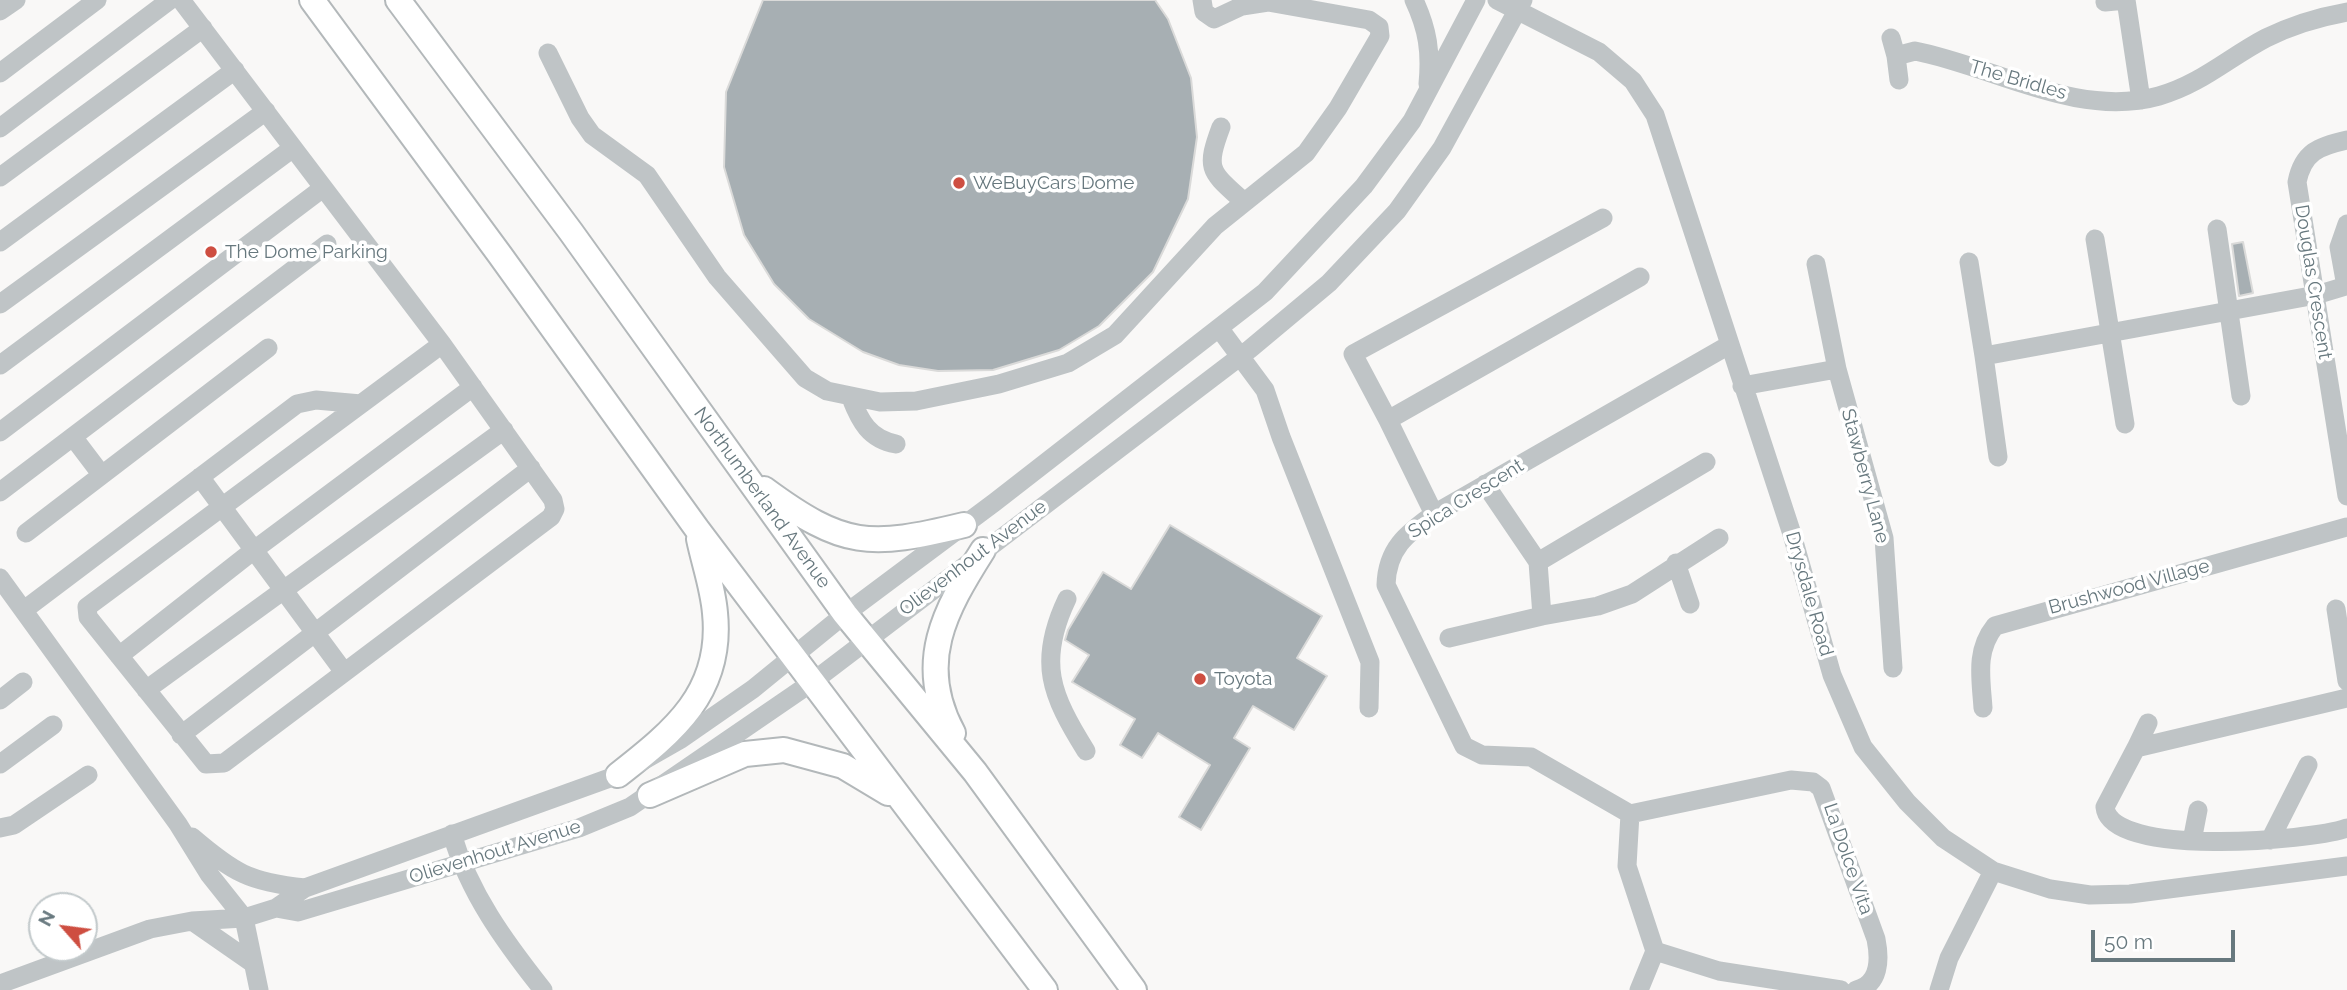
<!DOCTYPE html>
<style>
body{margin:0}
#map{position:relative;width:2347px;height:990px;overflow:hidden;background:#f9f8f7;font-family:Raleway,sans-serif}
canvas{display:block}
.north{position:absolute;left:28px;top:892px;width:70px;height:70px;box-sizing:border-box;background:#fff;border:2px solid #c2c9cb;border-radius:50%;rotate:298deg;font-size:19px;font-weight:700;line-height:28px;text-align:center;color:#67787e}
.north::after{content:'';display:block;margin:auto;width:24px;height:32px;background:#ce4e41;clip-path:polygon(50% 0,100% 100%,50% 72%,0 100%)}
.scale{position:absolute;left:2091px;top:930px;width:144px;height:32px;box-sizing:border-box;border:4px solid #67787e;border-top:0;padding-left:9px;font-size:21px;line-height:24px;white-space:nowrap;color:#67787e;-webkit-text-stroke:5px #fff;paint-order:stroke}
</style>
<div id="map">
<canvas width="2347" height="990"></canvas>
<div class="north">N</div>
<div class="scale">50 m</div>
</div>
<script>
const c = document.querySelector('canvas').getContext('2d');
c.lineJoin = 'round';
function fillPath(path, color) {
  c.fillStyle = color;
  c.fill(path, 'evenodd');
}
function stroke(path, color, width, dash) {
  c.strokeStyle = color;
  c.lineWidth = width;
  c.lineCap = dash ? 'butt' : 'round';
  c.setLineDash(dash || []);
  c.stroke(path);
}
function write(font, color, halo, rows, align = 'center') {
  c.font = font + ' Raleway,sans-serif';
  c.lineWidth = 7;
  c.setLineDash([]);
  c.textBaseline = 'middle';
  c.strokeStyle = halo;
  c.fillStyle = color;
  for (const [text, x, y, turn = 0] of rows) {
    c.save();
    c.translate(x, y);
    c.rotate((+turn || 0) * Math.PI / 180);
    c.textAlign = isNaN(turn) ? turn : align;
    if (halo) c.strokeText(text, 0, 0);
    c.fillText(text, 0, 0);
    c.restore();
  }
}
const building = new Path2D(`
 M 763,0 L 1155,0 L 1168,19 L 1191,78 L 1197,137 L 1188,199 L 1153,272 L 1099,326 L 1059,350 L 993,370 L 938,371 L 899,365 L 863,352 L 809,319 L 774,284 L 744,235 L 724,167 L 726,92 Z
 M 2243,242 L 2253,293 L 2239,296 L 2232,244 Z
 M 1170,525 L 1322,616 L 1297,658 L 1327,676 L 1294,730 L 1253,706 L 1234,738 L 1250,748 L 1201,830 L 1179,817 L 1210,765 L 1158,733 L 1142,758 L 1120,745 L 1135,719 L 1072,682 L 1089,655 L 1065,640 L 1068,630 L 1103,572 L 1131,589 Z`);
const minor = new Path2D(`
 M 181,0 L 442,344 L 553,500 L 555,509 L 551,517 L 224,763 L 206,764 L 88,617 L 87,607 L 442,344
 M 1414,0 C 1428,30 1431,52 1428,84
 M 1497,0 L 1599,52 L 1633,81 L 1655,115 L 1791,531 L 1832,675 L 1863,747 L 1907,802 L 1943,838 L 1993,871 L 2050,889 L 2090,895 L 2130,894 L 2347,866
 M 2126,0 L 2141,100
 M 2105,2 L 2126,0
 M 0,11 L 16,0
 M 1891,38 L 1896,56
 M 548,53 L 580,118 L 592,135 L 647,175 L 717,277 L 805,378 L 827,391 L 880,402 L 916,401 L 999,384 L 1068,363 L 1115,335 L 1215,226 L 1306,153 L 1338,108 L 1380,36 L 1379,27 L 1369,20 L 1268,2 L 1242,6 L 1214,19 L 1204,12 L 1202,0
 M 0,73 L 97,0
 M 1899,80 L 1896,56 L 1915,51 C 1993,66 2077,119 2159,96 C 2201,84 2228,58 2266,38 C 2292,25 2319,17 2347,12
 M 1221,127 C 1205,170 1210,171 1243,201
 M 0,128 L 170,0
 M 2347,140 C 2319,146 2303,152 2297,182 L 2347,496
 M 0,177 L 203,28
 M 2217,229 L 2241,396
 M 2095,239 L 2125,424
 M 0,242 L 235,70
 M 1969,262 L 1984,356
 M 1816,264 L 1837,369 L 1884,538 L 1893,668
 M 0,304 L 266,111
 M 1219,328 L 1265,390 L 1281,437 L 1370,662 L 1369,708
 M 1729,345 L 1434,514 C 1406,534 1387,549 1386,585 L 1464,746 L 1482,755 L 1531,757 L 1630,814 L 1791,780 L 1813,782 L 1821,788 L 1876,939 C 1880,959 1880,985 1856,990
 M 0,365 L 293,148
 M 1742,386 L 1837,369
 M 851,398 C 860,421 869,439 896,444
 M 1388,420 L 1353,354 L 1603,218
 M 0,432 L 323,188
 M 73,437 L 101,474
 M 1998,457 L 1984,356 L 2316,295 L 2346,286 L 2339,247 L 2347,224
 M 200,477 L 344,672
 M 1485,484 L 1538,562 L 1706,462
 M 0,492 L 327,244
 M 1434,514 L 1388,420 L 1640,277
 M 26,533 L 268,348
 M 1676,563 L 1690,604
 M 0,578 L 178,824 L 209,874 L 244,918 L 259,990
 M 1067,599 C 1037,662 1051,695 1086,751
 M 2336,609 L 2347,681
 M 24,610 L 297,404 L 316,400 L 361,404
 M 1542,616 L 1598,606 L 1632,594 L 1719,538
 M 1449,638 L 1542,616 L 1538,562
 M 119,656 L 254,550 L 473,387
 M 146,690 L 504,430
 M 2347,698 L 2136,748 L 2105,807 C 2110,858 2311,841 2347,828
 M 0,700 L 23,682
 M 1983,708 C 1981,678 1975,651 1995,626 L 2347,527
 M 181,735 L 531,468
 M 2136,748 L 2148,723
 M 0,764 L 53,725
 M 1630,814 L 1627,866 L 1655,951
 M 0,828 L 14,825 L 88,775
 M 452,834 C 469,893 505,942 543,990
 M 192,837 C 234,873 249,882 305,888
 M 2270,840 L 2308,765
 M 2192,841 L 2198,810
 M 276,908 L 298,912 L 579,828 L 630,807 L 811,683 L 1250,349 L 1329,283 L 1397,211 L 1442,148 L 1523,0
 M 192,921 L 251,962
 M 1655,951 L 1719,971 L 1841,990
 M 0,984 L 150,929 L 192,921 L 244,918 L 276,908 L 305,888 L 618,775 L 681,739 L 753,689 L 845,614 L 995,502 L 1265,292 L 1364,186 L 1412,121 L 1476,0
 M 1639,990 L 1655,951
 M 1939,990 L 1949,958 L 1993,871`);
const major = new Path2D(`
 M 312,0 L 500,255 L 697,529 L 1045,990
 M 398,0 L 571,232 L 845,614 L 975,772 L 1134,990
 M 764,489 C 844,548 869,548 964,525
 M 953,733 C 915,663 945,610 983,550
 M 618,775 C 674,731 723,692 715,613 C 713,588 704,563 699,539
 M 650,795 L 745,754 L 784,750 L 843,766 L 888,793`);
const markers = [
 [959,183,7,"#ce4e41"],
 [211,252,7,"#ce4e41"],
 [1200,679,7,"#ce4e41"]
];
const streetNames = [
 ["The Bridles",2018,80,16],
 ["Douglas Crescent",2313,282,81],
 ["Stawberry Lane",1865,476,75],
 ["Northumberland Avenue",762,498,54],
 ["Spica Crescent",1466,499,-32],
 ["Olievenhout Avenue",973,558,-37],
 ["Brushwood Village",2129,587,-15],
 ["Drysdale Road",1809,594,74],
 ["Olievenhout Avenue",495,852,-17],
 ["La Dolce Vita",1848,859,71]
];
const poiNames = [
 ["WeBuyCars Dome",973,183],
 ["The Dome Parking",225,252],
 ["Toyota",1214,679]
];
fillPath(building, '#a7afb3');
stroke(building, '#dadad9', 2);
stroke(major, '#b3b8ba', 28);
stroke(minor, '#bfc4c6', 19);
stroke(major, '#fff', 24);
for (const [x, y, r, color] of markers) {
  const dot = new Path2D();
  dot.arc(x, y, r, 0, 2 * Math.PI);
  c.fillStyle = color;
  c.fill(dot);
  stroke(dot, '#fff', 2.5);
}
write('19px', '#67787e', '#fff', streetNames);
write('19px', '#67787e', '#fff', poiNames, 'left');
</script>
